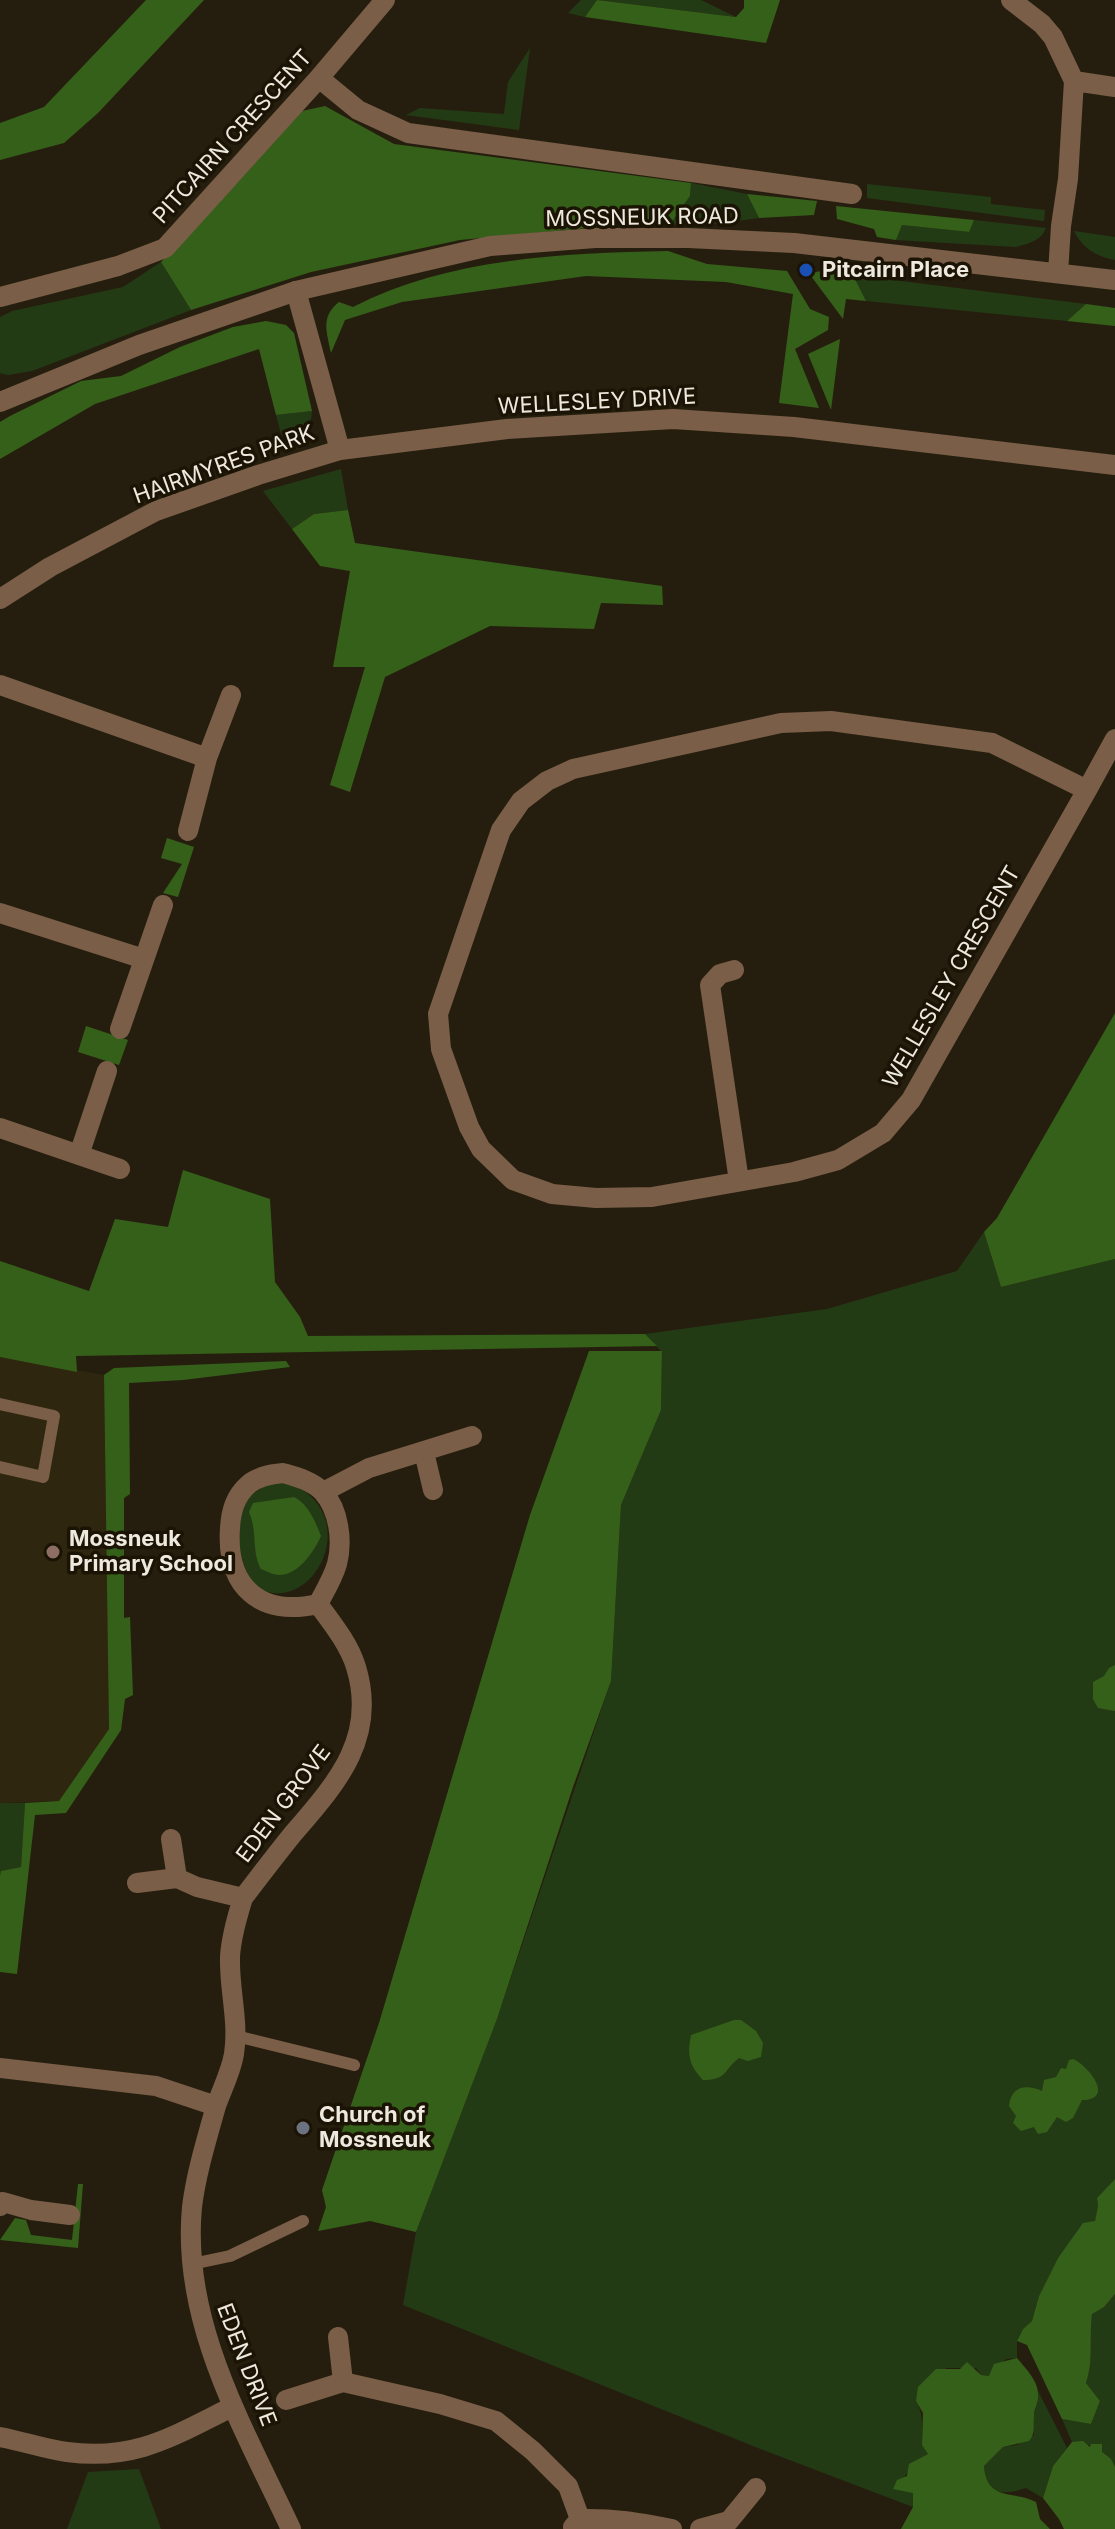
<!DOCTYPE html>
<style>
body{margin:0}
canvas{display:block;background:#251e0e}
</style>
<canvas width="1115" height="2529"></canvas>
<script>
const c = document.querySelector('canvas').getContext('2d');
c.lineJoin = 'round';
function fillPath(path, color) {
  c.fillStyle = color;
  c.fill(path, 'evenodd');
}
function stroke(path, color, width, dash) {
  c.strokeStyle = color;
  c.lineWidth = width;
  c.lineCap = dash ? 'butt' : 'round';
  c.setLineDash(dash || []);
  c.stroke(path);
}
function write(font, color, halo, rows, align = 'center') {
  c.font = font + ' Inter,sans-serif';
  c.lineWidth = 7;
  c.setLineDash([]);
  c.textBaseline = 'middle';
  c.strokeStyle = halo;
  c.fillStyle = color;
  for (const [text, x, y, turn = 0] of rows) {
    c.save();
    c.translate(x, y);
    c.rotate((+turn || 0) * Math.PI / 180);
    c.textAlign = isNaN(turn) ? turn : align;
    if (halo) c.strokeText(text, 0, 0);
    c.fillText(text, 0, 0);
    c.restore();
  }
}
const built = new Path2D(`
 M 0,1357 L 104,1375 L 109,1729 L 59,1801 L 0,1803 Z`);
const green = new Path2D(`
 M 581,0 L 701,0 L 736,17 L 597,0 L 585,17 L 568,13 Z
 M 530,48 L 519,130 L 406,115 L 420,108 L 504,114 L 508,82 Z
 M 691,183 L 747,194 L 759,218 L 699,226 L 651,223 L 673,219 L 690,196 Z
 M 867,184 L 991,197 L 991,204 L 1045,210 L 1044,221 L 867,198 Z
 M 974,220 L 1046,228 C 1041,241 1029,243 1016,247 L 896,240 L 902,225 L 968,232 Z
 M 1074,231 L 1115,237 L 1115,260 C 1096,256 1083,249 1074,231 Z
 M 161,262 L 191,310 L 32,371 L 8,375 L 0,373 L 0,317 L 12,311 L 123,287 Z
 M 868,263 L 876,275 L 885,279 L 1086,304 L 1067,321 L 866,301 L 848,265 Z
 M 312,411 C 311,431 302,438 284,445 L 276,415 Z
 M 341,469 L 348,510 L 314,514 L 292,529 L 263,491 Z
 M 984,1232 L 1001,1287 L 1115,1259 L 1115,2179 L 1097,2198 L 1098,2206 L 1095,2222 L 1083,2224 L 1058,2258 L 1039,2296 L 1032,2321 L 1023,2329 L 1017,2341 L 1017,2358 L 1006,2359 L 989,2376 L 981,2375 L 976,2368 L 946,2368 L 916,2401 C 928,2422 916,2437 928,2454 C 914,2460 906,2478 893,2489 L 913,2492 L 913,2507 L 758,2448 L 403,2305 L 416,2232 L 497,2019 L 611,1681 L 621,1505 L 661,1410 L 662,1352 L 645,1334 L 827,1309 L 957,1271 Z
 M 284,1481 C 363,1508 321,1605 268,1592 C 237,1585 231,1515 251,1496 C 260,1487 271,1483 284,1481 Z
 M 0,1803 L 25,1803 L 21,1867 L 2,1871 L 0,1876 Z
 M 1115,2294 L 1115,2467 C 1108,2453 1087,2441 1072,2442 L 1062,2419 L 1091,2424 L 1100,2401 L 1086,2383 C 1094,2361 1089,2336 1092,2313 L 1104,2307 Z
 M 1038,2391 L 1067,2448 L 1053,2466 L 1043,2498 L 1026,2488 C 1001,2496 987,2495 984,2466 L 1003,2447 L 1017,2445 L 1034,2435 L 1034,2415 L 1038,2401 Z
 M 139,2469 L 161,2529 L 67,2529 L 88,2472 Z`);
const forest = new Path2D(`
 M 146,0 L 204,0 L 98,113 L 64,143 L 0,160 L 0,123 L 44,107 Z
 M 597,0 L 736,17 L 744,8 L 744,0 L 780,0 L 766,43 L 585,17 Z
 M 325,106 L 394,144 L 691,183 L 690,196 L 673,220 L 460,240 L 311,272 L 191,310 L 161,262 L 237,183 L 302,111 Z
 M 747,194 L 817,201 L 814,215 L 759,218 Z
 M 836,206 L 974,220 L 969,232 L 902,225 L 896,240 L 877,237 L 874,229 L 837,219 Z
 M 668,251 L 707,264 L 787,271 L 810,309 L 829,317 L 828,330 L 795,349 L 819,408 L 779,403 L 793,294 L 726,282 L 586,276 L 402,302 L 345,320 L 331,353 C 327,332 320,317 339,302 L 353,307 C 449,258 562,253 668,251 Z
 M 848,265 L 866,301 L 846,299 L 843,319 L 811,276 L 812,273 Z
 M 1086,304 L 1115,308 L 1115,326 L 1067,321 Z
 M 266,321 L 286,325 L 294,333 L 312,411 L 276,415 L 259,349 L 95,404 L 0,459 L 0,422 L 10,416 L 81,381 L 121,376 L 180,347 L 233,327 Z
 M 840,339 L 831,410 L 808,354 Z
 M 348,510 L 355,543 L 662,586 L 663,605 L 601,603 L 594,629 L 490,626 L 385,677 L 350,792 L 330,785 L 365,667 L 333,667 L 350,571 L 320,566 L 292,529 L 314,514 Z
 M 167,838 L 194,847 L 178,897 L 163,893 L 182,864 L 161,858 Z
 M 1115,1013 L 1115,1259 L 1001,1287 L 984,1232 L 997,1218 Z
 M 86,1026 L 128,1040 L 119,1065 L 78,1052 Z
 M 183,1170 L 270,1199 L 275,1282 L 300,1317 L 308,1336 L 645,1334 L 657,1346 L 76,1356 L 77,1372 L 0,1357 L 0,1261 L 89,1291 L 115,1219 L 168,1227 Z
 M 589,1351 L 662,1351 L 661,1410 L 621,1505 L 611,1681 L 573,1787 L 497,2019 L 416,2232 L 370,2221 L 318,2231 L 326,2207 L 322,2190 L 379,2023 L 530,1515 Z
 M 286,1361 L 290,1367 L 183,1380 L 129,1383 L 130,1494 L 124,1498 L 124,1618 L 130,1617 L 133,1695 L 125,1699 L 121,1730 L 66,1813 L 35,1815 L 17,1974 L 0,1972 L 0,1876 L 1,1871 L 21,1867 L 25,1803 L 59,1801 L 109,1729 L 104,1375 L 114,1368 Z
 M 294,1497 C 309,1505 315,1521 321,1536 C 314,1551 299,1575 279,1575 C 274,1575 266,1571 261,1569 C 251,1550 258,1533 249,1512 L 253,1503 Z
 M 1115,1665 L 1115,1711 L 1098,1708 L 1093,1699 L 1093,1682 L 1104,1676 L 1109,1668 Z
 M 734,2020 L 741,2020 L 756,2031 L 763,2043 L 761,2057 L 748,2061 L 739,2058 C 723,2070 728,2080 703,2080 C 689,2065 687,2055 691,2035 Z
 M 1073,2059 C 1090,2067 1115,2100 1082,2100 L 1073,2118 L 1066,2122 L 1057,2117 L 1047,2132 L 1038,2134 L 1034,2127 L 1021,2131 L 1013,2123 L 1016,2116 L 1009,2106 C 1011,2086 1026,2084 1042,2091 L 1044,2080 L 1056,2077 L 1061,2068 L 1066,2069 L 1069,2060 Z
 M 1115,2179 L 1115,2294 L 1104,2307 L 1092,2314 C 1089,2336 1094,2361 1086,2383 L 1100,2401 L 1091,2424 L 1062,2419 L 1027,2345 L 1017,2341 L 1023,2329 L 1032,2321 L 1039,2296 L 1058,2258 L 1083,2223 L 1095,2221 L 1098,2206 L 1097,2198 Z
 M 78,2184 L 83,2184 L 78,2248 L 0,2240 L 15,2218 L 26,2220 L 31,2235 L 72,2240 Z
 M 1017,2358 C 1026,2369 1040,2382 1038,2398 C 1038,2404 1034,2409 1034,2416 C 1033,2427 1036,2433 1029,2441 L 1003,2447 L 984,2466 C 987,2502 1013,2490 1036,2502 L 1040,2519 L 1050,2529 L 901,2529 L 913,2507 L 913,2493 L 893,2489 L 897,2480 L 907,2476 L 909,2464 L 928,2454 L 922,2445 L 923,2413 L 916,2401 L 918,2387 L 936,2369 L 960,2369 L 967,2362 L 981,2375 L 989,2376 L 994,2364 Z
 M 1083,2441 L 1090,2447 L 1091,2444 L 1102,2444 L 1102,2452 L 1111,2459 L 1115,2467 L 1115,2529 L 1064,2529 L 1059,2519 L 1043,2498 L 1053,2466 L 1072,2442 Z`);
const service = new Path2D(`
 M 0,1404 L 54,1416 L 43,1477 L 0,1467
 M 236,2036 L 354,2065
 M 192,2264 L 230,2256 L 303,2221`);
const minor = new Path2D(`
 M 1011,0 L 1042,24 L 1053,37 L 1074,81 L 1068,179 L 1061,226 L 1058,273
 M 319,78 L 358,110 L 408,133 L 852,194
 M 1074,81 L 1115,87
 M 296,291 L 340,450
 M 0,297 L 118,266 L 165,248 L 319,78 L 385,0
 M 0,599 L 50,567 L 156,511 L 258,475 L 340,450 L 507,429 L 673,419 L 794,427 L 1115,465
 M 0,685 L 207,758
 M 1087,790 L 992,743 L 831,721 L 781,723 L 573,769 L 547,781 L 521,801 L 501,830 L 438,1014 L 441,1049 L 469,1127 L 481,1149 L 513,1180 L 552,1194 L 596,1198 L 652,1197 L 794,1172 L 838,1160 L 883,1133 L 911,1100 L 1087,790 L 1115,739
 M 188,831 L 207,758 L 231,695
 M 0,913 L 144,959
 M 734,970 L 720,974 L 710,985 L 739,1181
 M 120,1029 L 163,905
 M 0,1128 L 120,1169
 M 79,1155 L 107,1071
 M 424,1452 L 433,1490
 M 283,1473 C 297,1477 312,1481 323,1492 C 339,1510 343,1541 337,1564 C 333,1578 325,1591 318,1604 C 260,1617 226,1587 230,1528 C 231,1511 235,1496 249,1484 C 259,1476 271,1474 283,1473 Z
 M 323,1492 L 369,1468 L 472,1436
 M 171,1839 L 177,1878 L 197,1887 L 243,1898
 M 137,1883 L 177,1878
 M 0,2068 L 156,2086 L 216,2106
 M 0,2206 L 3,2202 L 31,2210 L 70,2215
 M 338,2337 L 343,2382
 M 286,2400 L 343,2382 L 440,2404 L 496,2421 L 533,2451 L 568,2486 L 580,2519
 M 0,2437 C 22,2441 45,2449 67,2452 C 136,2461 173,2436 232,2407
 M 573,2527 L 580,2519 C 614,2518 640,2523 672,2529
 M 291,2529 C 244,2428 181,2323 192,2207 C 196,2174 207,2138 216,2106 C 222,2089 231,2072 234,2054 C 239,2020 229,1990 230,1957 C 231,1937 237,1917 243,1898 C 259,1877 275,1856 292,1835 C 335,1785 378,1739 356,1667 C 349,1644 332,1623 318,1604
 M 700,2529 L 729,2521 L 756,2488`);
const tertiary = new Path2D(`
 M 0,402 L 139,345 L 296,291 L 490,246 L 595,238 L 688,238 L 794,243 L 1115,280`);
const markers = [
 [806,270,8,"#1a4fb4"],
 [53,1552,8,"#8d6e63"],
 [303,2128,8,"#6b7280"]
];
const streetNames = [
 ["PITCAIRN CRESCENT",233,137,-48],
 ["MOSSNEUK ROAD",642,218,-1],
 ["WELLESLEY DRIVE",597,402,-3],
 ["HAIRMYRES PARK",224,465,-20],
 ["WELLESLEY CRESCENT",952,977,-60],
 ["EDEN GROVE",284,1804,-53],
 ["EDEN DRIVE",246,2365,69]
];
const poiNames = [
 ["Pitcairn Place",822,270],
 ["Mossneuk",69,1539],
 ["Primary School",69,1564],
 ["Church of",319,2115],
 ["Mossneuk",319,2140]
];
fillPath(built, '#2f260f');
fillPath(green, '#233b15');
fillPath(forest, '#356019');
stroke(service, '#7a5e47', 12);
stroke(minor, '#7a5e47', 20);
stroke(tertiary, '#7a5e47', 20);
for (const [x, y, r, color] of markers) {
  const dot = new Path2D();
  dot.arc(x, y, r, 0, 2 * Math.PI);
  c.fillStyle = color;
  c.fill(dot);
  stroke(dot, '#1b1405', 3);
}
write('22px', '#ede9de', '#1b1405', streetNames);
write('bold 22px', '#ede9de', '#1b1405', poiNames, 'left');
</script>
